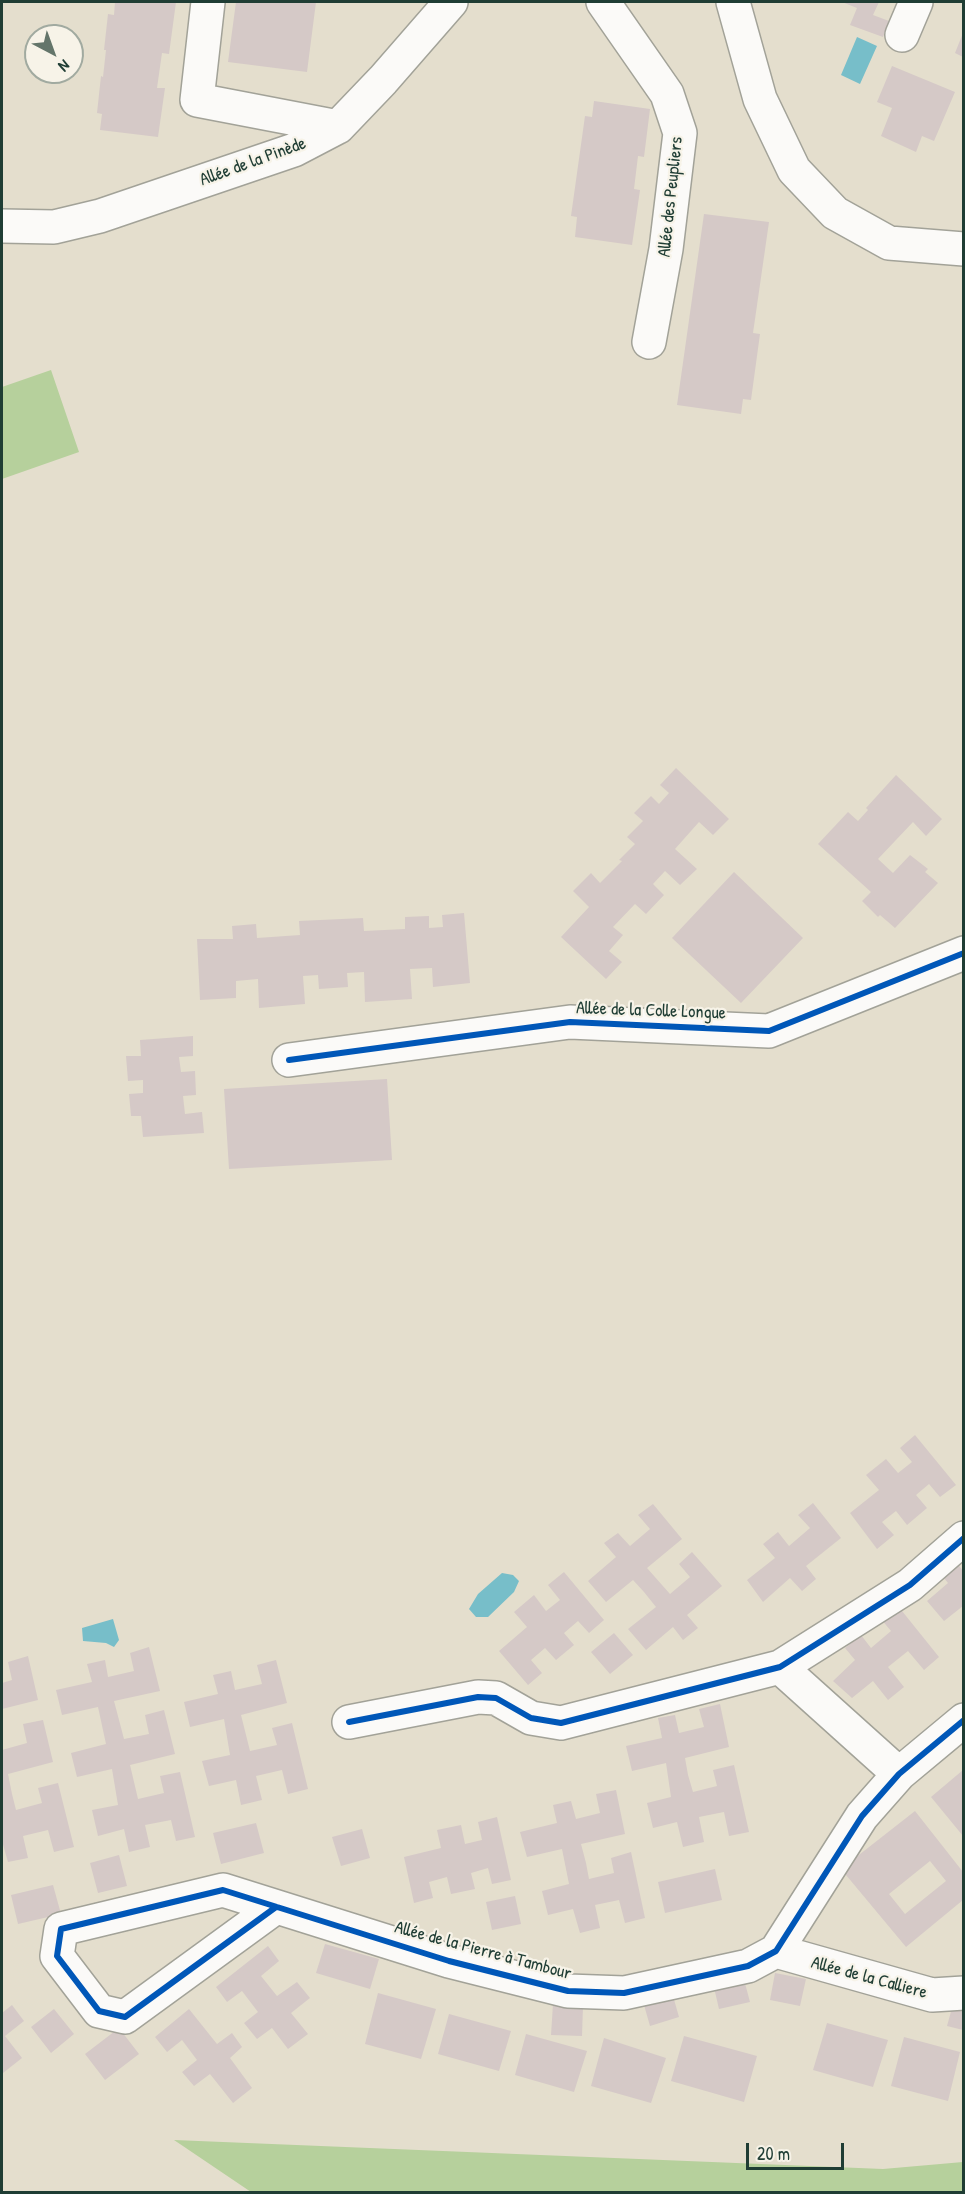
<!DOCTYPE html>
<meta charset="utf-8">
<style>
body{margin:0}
#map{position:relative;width:965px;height:2194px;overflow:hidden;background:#e4decd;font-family:"Patrick Hand",sans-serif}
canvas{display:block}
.frame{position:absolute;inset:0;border:3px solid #1f3d34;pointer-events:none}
.north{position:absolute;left:24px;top:24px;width:60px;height:60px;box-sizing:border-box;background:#f7f3e8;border:2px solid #a1aaa0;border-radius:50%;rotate:139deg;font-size:16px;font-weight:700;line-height:24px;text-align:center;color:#1f3d34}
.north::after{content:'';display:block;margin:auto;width:21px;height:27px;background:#64756a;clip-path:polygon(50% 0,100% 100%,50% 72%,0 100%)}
.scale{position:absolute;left:746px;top:2143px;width:98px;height:27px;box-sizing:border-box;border:3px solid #1f3d34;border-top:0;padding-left:8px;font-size:18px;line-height:21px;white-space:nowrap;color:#1f3d34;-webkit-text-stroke:4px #f7f3e8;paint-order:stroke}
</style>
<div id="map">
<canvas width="965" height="2194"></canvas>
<div class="frame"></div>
<div class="north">N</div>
<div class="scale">20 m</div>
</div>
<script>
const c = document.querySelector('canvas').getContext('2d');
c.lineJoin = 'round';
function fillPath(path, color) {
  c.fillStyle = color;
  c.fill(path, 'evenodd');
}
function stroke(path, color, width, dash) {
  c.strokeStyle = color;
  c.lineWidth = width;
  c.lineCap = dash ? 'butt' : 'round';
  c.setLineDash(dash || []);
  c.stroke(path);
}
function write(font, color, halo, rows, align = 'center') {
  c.font = font + ' "Patrick Hand",sans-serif';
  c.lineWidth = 4.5;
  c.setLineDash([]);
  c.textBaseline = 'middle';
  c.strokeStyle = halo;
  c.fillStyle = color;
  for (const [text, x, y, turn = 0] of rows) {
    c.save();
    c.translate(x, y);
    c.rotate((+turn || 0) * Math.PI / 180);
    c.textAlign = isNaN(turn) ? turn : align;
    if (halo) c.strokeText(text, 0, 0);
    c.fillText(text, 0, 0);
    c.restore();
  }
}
const green = new Path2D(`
 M 51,370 L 79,452 L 2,479 L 2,387 Z
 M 174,2140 L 883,2169 L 963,2162 L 963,2192 L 251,2192 Z`);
const water = new Path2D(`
 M 857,37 L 877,46 L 860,84 L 841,75 Z
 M 502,1573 L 513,1575 L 519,1581 L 514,1592 L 488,1617 L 476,1617 L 469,1609 L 478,1594 Z
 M 113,1619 L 119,1640 L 114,1647 L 106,1643 L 83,1641 L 82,1628 Z`);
const building = new Path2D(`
 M 115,2 L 176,2 L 169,54 L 162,53 L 157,88 L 165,88 L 158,137 L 100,130 L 102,114 L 97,113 L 101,76 L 103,77 L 106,50 L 104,50 L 108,14 L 114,15 Z
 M 236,2 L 316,2 L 307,72 L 228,62 Z
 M 842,2 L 879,2 L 873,15 L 889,21 L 883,37 L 850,25 L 857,8 Z
 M 963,33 L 963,57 L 955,53 Z
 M 892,66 L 955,92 L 934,141 L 922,136 L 916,152 L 881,136 L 892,108 L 877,102 Z
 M 594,101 L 650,109 L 644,157 L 638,156 L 634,189 L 640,190 L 632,245 L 575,237 L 577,217 L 571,216 L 585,116 L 592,117 Z
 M 704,214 L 769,222 L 753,333 L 760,334 L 751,400 L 743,399 L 741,414 L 677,405 Z
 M 676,768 L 729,819 L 713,835 L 699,822 L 675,849 L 697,869 L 680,885 L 665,871 L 653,884 L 664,895 L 646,914 L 635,904 L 613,927 L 623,935 L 609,951 L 622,962 L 606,979 L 561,937 L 589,907 L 573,891 L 591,873 L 600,883 L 622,861 L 619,860 L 635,844 L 627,837 L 643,821 L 634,813 L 651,796 L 659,804 L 669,793 L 660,785 Z
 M 896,775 L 942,819 L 926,836 L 913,822 L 878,859 L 893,873 L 910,855 L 928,869 L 925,872 L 938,883 L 895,928 L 880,915 L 878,917 L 862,901 L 871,892 L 818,844 L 848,812 L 858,821 L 868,810 L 866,808 Z
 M 734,872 L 803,938 L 741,1003 L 672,938 Z
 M 464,913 L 470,983 L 433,987 L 432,968 L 410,969 L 412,999 L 365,1002 L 364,972 L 347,973 L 348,987 L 319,989 L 318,975 L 303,976 L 305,1004 L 259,1008 L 258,979 L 236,981 L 236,998 L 200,1000 L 197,939 L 233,939 L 232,926 L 256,924 L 257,938 L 300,935 L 299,921 L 363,918 L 364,931 L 405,929 L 405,917 L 429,916 L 429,928 L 443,927 L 442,915 Z
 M 193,1036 L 193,1056 L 179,1057 L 181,1072 L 195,1071 L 196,1095 L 183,1096 L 185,1114 L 202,1112 L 204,1133 L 143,1137 L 141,1116 L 131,1116 L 129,1094 L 143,1093 L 143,1080 L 128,1081 L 126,1056 L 141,1056 L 140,1040 Z
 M 387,1079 L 392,1160 L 229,1169 L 224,1089 Z
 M 915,1435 L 956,1485 L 940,1497 L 929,1484 L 916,1495 L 927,1508 L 907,1525 L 896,1511 L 882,1522 L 894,1535 L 877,1549 L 850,1513 L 879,1490 L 866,1475 L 886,1459 L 898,1473 L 912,1462 L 900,1448 Z
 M 813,1503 L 841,1538 L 806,1566 L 816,1579 L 802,1591 L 790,1578 L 763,1602 L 747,1580 L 775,1558 L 763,1544 L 778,1532 L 789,1546 L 810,1528 L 798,1515 Z
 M 653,1504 L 682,1539 L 647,1568 L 670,1594 L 690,1577 L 679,1564 L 692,1552 L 722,1586 L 687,1615 L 698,1628 L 683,1640 L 673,1627 L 646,1650 L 628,1629 L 656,1607 L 644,1592 L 633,1580 L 606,1602 L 588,1581 L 616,1557 L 604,1543 L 618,1533 L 630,1546 L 650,1529 L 638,1515 Z
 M 954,1559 L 963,1571 L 963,1606 L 944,1621 L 927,1601 L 948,1583 L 939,1572 Z
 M 564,1572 L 604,1620 L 589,1633 L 578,1621 L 564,1633 L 574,1645 L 556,1660 L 545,1648 L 531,1660 L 542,1673 L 528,1685 L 499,1651 L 527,1627 L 514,1612 L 534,1595 L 546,1611 L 560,1600 L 548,1585 Z
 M 898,1606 L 939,1657 L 924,1670 L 908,1651 L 888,1667 L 904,1687 L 888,1700 L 873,1681 L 852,1698 L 833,1681 L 855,1660 L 845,1648 L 861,1635 L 871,1648 L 891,1631 L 881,1619 Z
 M 614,1633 L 633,1655 L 610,1674 L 591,1652 Z
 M 149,1647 L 160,1691 L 114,1701 L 124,1739 L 149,1734 L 145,1715 L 164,1710 L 175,1754 L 130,1765 L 138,1799 L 164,1793 L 160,1776 L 180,1772 L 195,1837 L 176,1841 L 171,1820 L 145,1825 L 150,1847 L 129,1852 L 124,1829 L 98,1836 L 92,1810 L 118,1805 L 112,1769 L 77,1777 L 71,1753 L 106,1744 L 98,1707 L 62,1715 L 56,1690 L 92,1682 L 87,1664 L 105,1660 L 108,1677 L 134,1671 L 130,1653 Z
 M 28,1656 L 38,1700 L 2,1709 L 2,1683 L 12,1680 L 8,1662 Z
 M 276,1660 L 287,1703 L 241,1715 L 250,1751 L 277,1745 L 272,1728 L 292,1723 L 308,1789 L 288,1794 L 282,1770 L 256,1776 L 262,1800 L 241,1805 L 236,1780 L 209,1786 L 202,1761 L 230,1755 L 224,1719 L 190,1727 L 184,1702 L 218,1694 L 213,1675 L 231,1671 L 235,1690 L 262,1684 L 257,1665 Z
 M 720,1704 L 729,1747 L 685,1758 L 688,1775 L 693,1792 L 717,1786 L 713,1770 L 734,1765 L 749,1832 L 729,1836 L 724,1812 L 699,1817 L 704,1842 L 683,1847 L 677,1822 L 653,1828 L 647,1803 L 671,1797 L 666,1763 L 632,1771 L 626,1746 L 662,1738 L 658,1718 L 675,1715 L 679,1733 L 704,1727 L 699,1709 Z
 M 43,1720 L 53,1762 L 8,1774 L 12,1794 L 16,1810 L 42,1803 L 38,1788 L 58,1783 L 74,1847 L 54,1852 L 48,1830 L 23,1836 L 28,1858 L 8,1862 L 2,1841 L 2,1750 L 27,1743 L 23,1724 Z
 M 963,1770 L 963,1836 L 931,1797 Z
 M 616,1790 L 625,1834 L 581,1844 L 586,1863 L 589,1879 L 614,1873 L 611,1858 L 631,1852 L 645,1918 L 625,1923 L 619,1900 L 595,1905 L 600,1928 L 580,1933 L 573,1909 L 548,1915 L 542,1891 L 569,1884 L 562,1849 L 527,1857 L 520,1832 L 557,1823 L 553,1805 L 571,1801 L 576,1819 L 600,1813 L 596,1794 Z
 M 915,1811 L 963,1872 L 963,1900 L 906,1947 L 841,1869 ZM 930,1861 L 946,1881 L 905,1914 L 889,1894 Z
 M 497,1817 L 511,1880 L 492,1884 L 488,1868 L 471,1873 L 475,1889 L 451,1894 L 447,1877 L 429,1882 L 433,1898 L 414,1903 L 404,1857 L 441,1848 L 437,1830 L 461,1825 L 465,1844 L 482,1840 L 478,1822 Z
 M 256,1823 L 264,1853 L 221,1864 L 213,1833 Z
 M 362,1829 L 370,1858 L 341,1866 L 332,1837 Z
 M 119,1855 L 127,1886 L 98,1893 L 90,1863 Z
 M 715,1869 L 722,1900 L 665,1913 L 658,1882 Z
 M 53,1885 L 61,1914 L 18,1924 L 11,1895 Z
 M 515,1896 L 521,1924 L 492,1930 L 486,1902 Z
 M 325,1944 L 379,1959 L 370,1989 L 316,1973 Z
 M 268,1946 L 279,1961 L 261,1976 L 277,1996 L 297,1982 L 310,1998 L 291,2013 L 308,2034 L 288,2049 L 272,2028 L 257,2039 L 244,2023 L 258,2012 L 242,1991 L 227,2002 L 216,1987 Z
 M 742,1972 L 750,2002 L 719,2009 L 712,1979 Z
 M 775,1973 L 806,1979 L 800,2006 L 770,2000 Z
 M 671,1989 L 679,2017 L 650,2026 L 642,1998 Z
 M 378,1993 L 436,2009 L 421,2059 L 365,2044 Z
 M 955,1997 L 963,2000 L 963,2030 L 947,2026 Z
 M 553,2004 L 583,2006 L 582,2036 L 551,2035 Z
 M 12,2005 L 24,2021 L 5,2036 L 22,2058 L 3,2073 L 2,2013 Z
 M 54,2009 L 74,2034 L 51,2053 L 31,2027 Z
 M 189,2009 L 217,2044 L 232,2033 L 242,2047 L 230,2058 L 252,2088 L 233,2103 L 210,2074 L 194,2086 L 182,2072 L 197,2060 L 182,2040 L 167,2052 L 155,2037 Z
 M 449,2014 L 511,2031 L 499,2071 L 438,2054 Z
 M 827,2023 L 888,2040 L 873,2087 L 813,2070 Z
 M 119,2028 L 139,2054 L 105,2080 L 85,2054 Z
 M 526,2034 L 587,2051 L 574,2092 L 515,2075 Z
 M 684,2036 L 757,2056 L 744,2102 L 671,2081 Z
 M 904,2037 L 960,2052 L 948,2101 L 891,2086 Z
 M 604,2038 L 666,2058 L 651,2103 L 591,2086 Z`);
const minor = new Path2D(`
 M 208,2 L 197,100 L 338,127
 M 603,2 L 667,94 L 680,133 L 666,249 L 649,342
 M 733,2 L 760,99 L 794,170 L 835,213 L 889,243 L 964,249
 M 902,35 L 916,2
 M 2,226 L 54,227 L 100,216 L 294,150 L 338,127 L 383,80 L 451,2
 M 289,1060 L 570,1022 L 769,1031 L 964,953
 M 780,1667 L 899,1774
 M 349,1722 L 478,1697 L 496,1698 L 531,1718 L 561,1723 L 780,1667 L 910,1585 L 964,1538
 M 276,1907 L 125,2017 L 99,2011 L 57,1956 L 61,1929 L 223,1890 L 449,1961 L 568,1991 L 624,1993 L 748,1966 L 776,1951 L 862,1816 L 899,1774 L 964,1720
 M 776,1951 L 932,1995 L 964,1993`);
const cycleway = new Path2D(`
 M 289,1060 L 570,1022 L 769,1031 L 964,953
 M 349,1722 L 478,1697 L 496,1698 L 531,1718 L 561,1723 L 780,1667 L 910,1585 L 964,1538
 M 276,1907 L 125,2017 L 99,2011 L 57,1956 L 61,1929 L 223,1890 L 449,1961 L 568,1991 L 624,1993 L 748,1966 L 776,1951 L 862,1816 L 899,1774 L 964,1720`);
const streetNames = [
 ["Allée de la Pinède",253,162,-20],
 ["Allée des Peupliers",671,197,-84],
 ["Allée de la Colle Longue",651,1011,2],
 ["Allée de la Pierre à Tambour",483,1951,15],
 ["Allée de la Calliere",869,1978,15]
];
fillPath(green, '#b6d09c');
fillPath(water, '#77bec9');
fillPath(building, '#d5c9c7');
stroke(minor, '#a2a298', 36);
stroke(minor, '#fbfaf8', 33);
stroke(cycleway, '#0057b8', 6);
write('18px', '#1f3d34', '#f7f3e8', streetNames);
</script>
